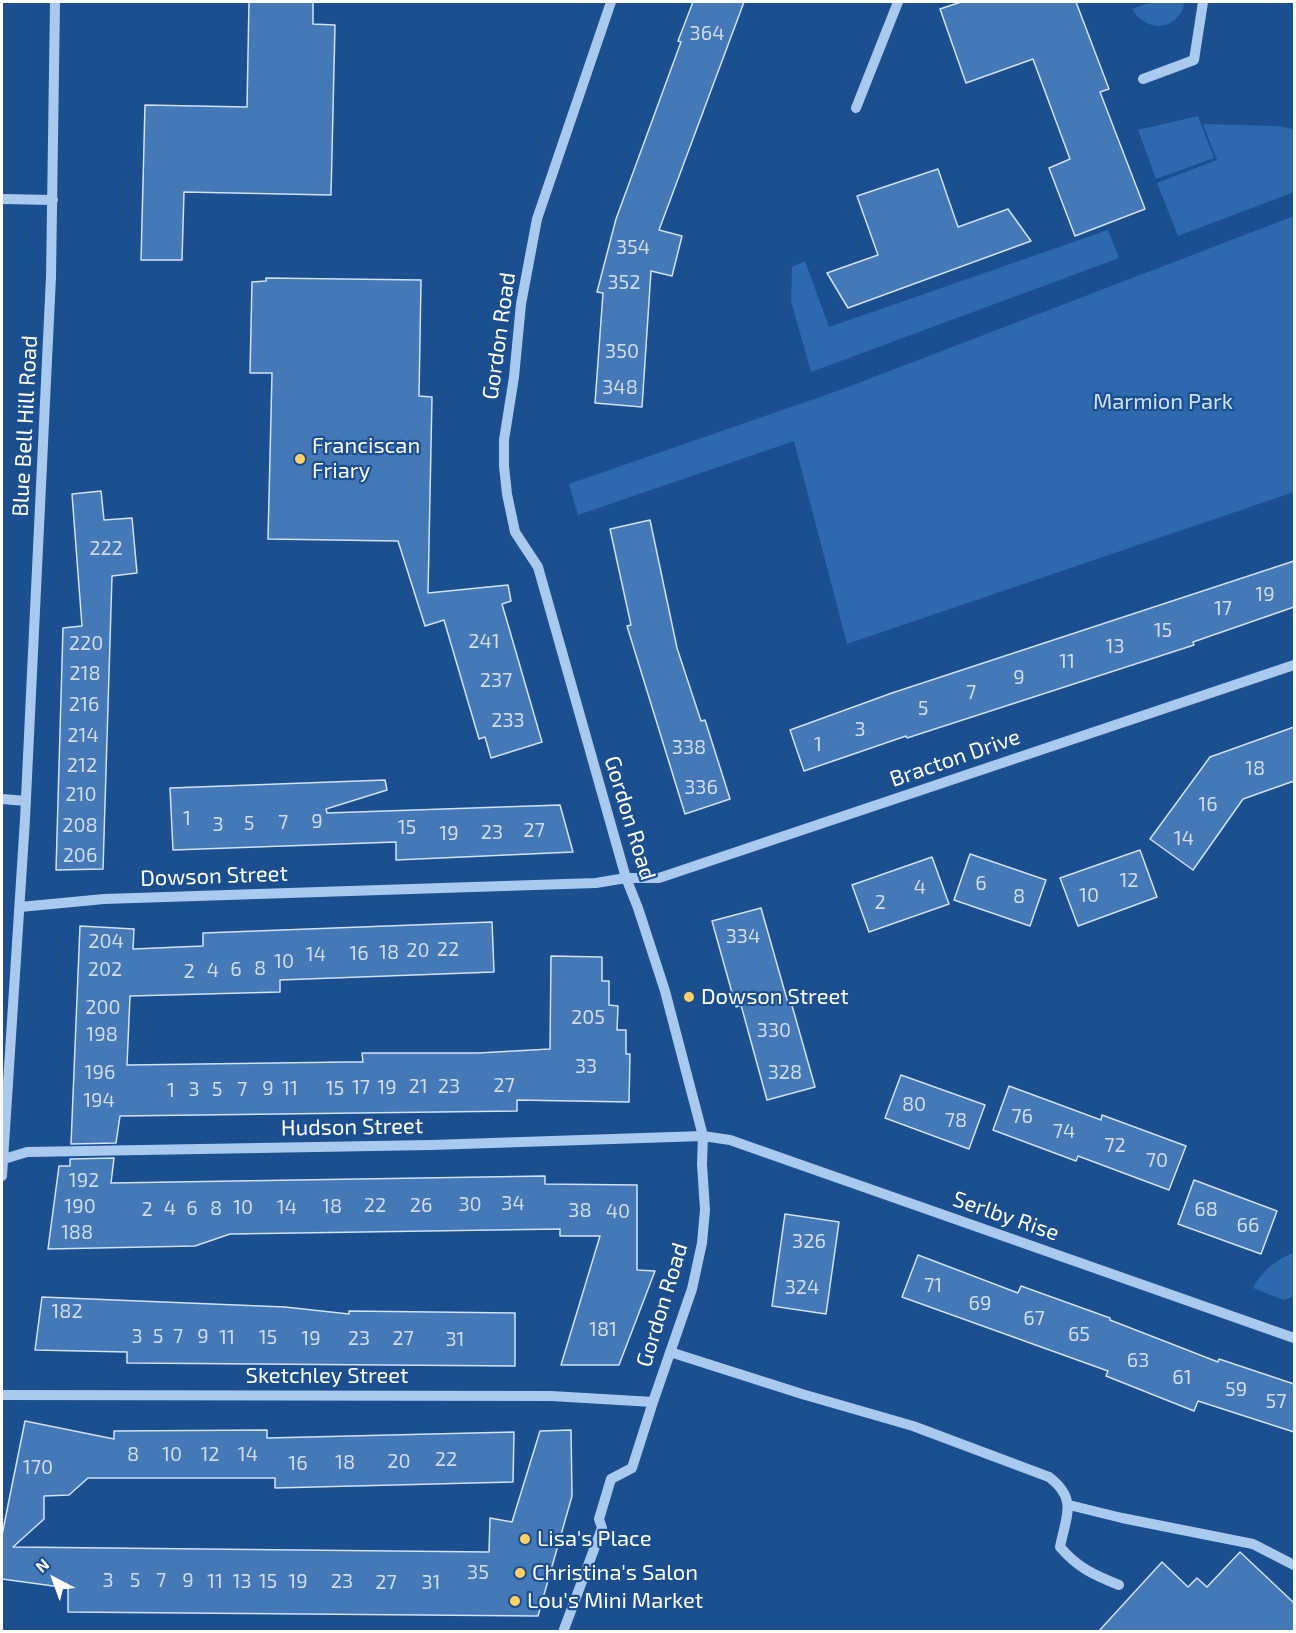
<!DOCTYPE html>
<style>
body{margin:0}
#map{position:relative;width:1296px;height:1633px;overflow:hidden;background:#1b4f8f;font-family:"Exo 2",sans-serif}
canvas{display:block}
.frame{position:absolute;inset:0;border:3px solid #fff;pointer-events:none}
.north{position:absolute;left:24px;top:1549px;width:60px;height:60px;-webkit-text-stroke:4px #1b4f8f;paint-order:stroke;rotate:319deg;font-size:16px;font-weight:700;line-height:24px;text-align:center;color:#fff}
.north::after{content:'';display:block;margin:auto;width:21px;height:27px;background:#fff;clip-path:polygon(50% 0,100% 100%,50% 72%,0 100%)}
</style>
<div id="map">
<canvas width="1296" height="1633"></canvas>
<div class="frame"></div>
<div class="north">N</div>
</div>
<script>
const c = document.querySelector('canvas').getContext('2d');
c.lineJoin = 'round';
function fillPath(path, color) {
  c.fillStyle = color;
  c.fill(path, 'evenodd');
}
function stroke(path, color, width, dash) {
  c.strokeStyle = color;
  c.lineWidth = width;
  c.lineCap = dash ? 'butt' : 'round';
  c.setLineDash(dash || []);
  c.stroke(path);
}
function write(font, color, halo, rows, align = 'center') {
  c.font = font + ' "Exo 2",sans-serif';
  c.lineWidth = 4.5;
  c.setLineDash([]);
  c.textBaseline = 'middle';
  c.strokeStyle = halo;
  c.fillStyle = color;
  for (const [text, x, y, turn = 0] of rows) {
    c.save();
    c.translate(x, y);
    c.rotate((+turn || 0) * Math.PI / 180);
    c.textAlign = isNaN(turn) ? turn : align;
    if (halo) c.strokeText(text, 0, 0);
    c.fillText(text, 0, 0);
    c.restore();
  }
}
const green = new Path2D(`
 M 1152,2 L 1185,2 C 1178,31 1147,34 1132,9 Z
 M 1198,116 L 1214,158 L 1156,179 L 1138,130 Z
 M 1203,124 L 1277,126 L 1294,129 L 1294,192 L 1178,236 L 1157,183 L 1217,160 Z
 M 1294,216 L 1294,492 L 847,644 L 794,441 L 578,515 L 569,484 L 840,390 Z
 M 1108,230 L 1119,258 L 811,372 L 791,301 L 792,267 L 805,261 L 829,327 Z
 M 1290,1254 L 1294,1254 L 1294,1297 L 1284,1300 L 1253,1288 C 1262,1271 1272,1263 1290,1254 Z`);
const building = new Path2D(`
 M 249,2 L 313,2 L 313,24 L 335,25 L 331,195 L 184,192 L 182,260 L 141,260 L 145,105 L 247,107 Z
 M 693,2 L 744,2 L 659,230 L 682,236 L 672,276 L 651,271 L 642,407 L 595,403 L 603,293 L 597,292 L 616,219 L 681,42 L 678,41 Z
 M 961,2 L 1076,2 L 1109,89 L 1100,92 L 1145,209 L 1075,236 L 1049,168 L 1070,159 L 1033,59 L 966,83 L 940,9 Z
 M 938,169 L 958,227 L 1008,209 L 1031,241 L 848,308 L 827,273 L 878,255 L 857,196 Z
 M 266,278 L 421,280 L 419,396 L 432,397 L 428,593 L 508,585 L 511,601 L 502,604 L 542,742 L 491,758 L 485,737 L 479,739 L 444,620 L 425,626 L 398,541 L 268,539 L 272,373 L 250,373 L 252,282 L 266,281 Z
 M 101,491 L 104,520 L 132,518 L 137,573 L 112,576 L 103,869 L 56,870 L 63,628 L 82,626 L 72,494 Z
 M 650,520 L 677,648 L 701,721 L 705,720 L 730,799 L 685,814 L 627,626 L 631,625 L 610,529 Z
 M 1294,561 L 1294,607 L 1193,642 L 1194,645 L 907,738 L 906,736 L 804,771 L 790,730 L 892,693 Z
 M 1294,727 L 1294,781 L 1243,799 L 1193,870 L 1150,839 L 1210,757 Z
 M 385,780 L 387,790 L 326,809 L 327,813 L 560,805 L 573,852 L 396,860 L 396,842 L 173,850 L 170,788 Z
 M 1140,850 L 1157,897 L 1078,926 L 1060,878 Z
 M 970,854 L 1046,880 L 1030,926 L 954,900 Z
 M 932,857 L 949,904 L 869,932 L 852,885 Z
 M 761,908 L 788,1003 L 791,1002 L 815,1087 L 767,1100 L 741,1005 L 736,1007 L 712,921 Z
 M 492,922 L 494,972 L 280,980 L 280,992 L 130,996 L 127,1065 L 347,1062 L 363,1062 L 362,1053 L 478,1053 L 550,1049 L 551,956 L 602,957 L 602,981 L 609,981 L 609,1005 L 618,1006 L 617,1030 L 626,1030 L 626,1054 L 630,1054 L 629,1102 L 517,1100 L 517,1111 L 120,1116 L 116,1143 L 71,1144 L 80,926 L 134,929 L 133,949 L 203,946 L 203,933 Z
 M 901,1075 L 985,1105 L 969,1149 L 885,1118 Z
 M 1009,1086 L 1101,1120 L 1102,1115 L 1186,1146 L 1169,1190 L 1078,1156 L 1076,1161 L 993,1130 Z
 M 114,1158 L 111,1183 L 545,1176 L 545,1184 L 637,1185 L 637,1270 L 655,1271 L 619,1365 L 561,1365 L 600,1236 L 560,1236 L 560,1229 L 230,1234 L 195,1246 L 48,1249 L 59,1166 L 70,1166 L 70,1159 Z
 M 1194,1180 L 1277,1211 L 1261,1254 L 1178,1224 Z
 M 785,1214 L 839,1222 L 826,1314 L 772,1306 Z
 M 918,1255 L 1018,1293 L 1021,1286 L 1110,1318 L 1110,1320 L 1218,1362 L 1219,1359 L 1294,1384 L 1294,1432 L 1198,1401 L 1194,1411 L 1106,1376 L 1108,1371 L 902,1297 Z
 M 42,1297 L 285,1307 L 349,1314 L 349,1311 L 515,1313 L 515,1366 L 127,1363 L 127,1352 L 35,1350 Z
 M 25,1421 L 114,1439 L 114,1431 L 267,1430 L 267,1438 L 514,1432 L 513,1482 L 275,1488 L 275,1478 L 88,1478 L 69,1495 L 44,1496 L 44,1519 L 13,1547 L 489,1552 L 490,1518 L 512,1522 L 540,1431 L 571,1430 L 572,1496 L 538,1616 L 68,1612 L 68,1588 L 2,1579 L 2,1535 Z
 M 1240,1552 L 1294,1603 L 1294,1632 L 1098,1632 L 1162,1562 L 1188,1587 L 1197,1578 L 1207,1587 Z`);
const minor = new Path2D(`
 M 1143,79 L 1194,60 L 1203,2
 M 856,108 L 898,2
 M 2,199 L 53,200
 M 2,799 L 26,801
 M 20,907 L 104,899 L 596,883 L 626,878 L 659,878 L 1294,665
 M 4,1159 L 27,1152 L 431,1145 L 703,1136 L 730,1140 L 1294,1338
 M 2,1176 L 25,819 L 51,277 L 55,2
 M 670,1352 L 802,1394 L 913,1426 L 1049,1477 C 1078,1499 1066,1516 1060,1547 C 1078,1568 1094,1575 1119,1585
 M 2,1395 L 551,1396 L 653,1402
 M 1069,1505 L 1122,1518 L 1253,1544 L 1294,1565
 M 563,1632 L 602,1528 L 599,1519 L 611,1479 L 632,1468 L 653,1402 L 692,1289 L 702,1243 L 705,1210 L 702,1164 L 703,1136 L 665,991 L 638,908 L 626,878 L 538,567 L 515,532 L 507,494 L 504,466 L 504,440 L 514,377 L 521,304 L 537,219 L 611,2`);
const markers = [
 [300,459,6,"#ffd166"],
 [689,997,6,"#ffd166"],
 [525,1539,6,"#ffd166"],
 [520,1573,6,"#ffd166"],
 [515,1601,6,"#ffd166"]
];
const numberNames = [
 ["364",707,33],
 ["354",633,247],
 ["352",624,282],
 ["350",622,351],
 ["348",620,387],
 ["222",106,548],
 ["19",1265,594],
 ["17",1223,608],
 ["15",1163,630],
 ["241",484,641],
 ["220",86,643],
 ["13",1115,646],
 ["11",1067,661],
 ["218",85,673],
 ["9",1019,677],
 ["237",496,680],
 ["7",971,692],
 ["216",84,704],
 ["5",923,708],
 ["233",508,720],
 ["3",860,729],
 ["214",83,735],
 ["1",818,744],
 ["338",689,747],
 ["212",82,765],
 ["18",1255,768],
 ["336",701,787],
 ["210",81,794],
 ["16",1208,804],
 ["1",187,818],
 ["9",317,821],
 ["7",283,822],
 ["5",249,823],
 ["3",218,824],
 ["208",80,825],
 ["15",407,827],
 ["27",534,830],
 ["23",492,832],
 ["19",449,833],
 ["14",1184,838],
 ["206",80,855],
 ["12",1129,880],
 ["6",981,883],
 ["4",920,887],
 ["10",1089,895],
 ["8",1019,896],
 ["2",880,902],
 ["334",743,936],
 ["204",106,941],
 ["22",448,949],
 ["20",418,950],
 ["18",389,952],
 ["16",359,953],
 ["14",316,954],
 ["10",284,961],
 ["8",260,968],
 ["202",105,969],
 ["6",236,969],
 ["4",213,970],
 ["2",189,971],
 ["200",103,1007],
 ["205",588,1017],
 ["330",774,1030],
 ["198",102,1034],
 ["33",586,1066],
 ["196",100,1072],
 ["328",785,1072],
 ["27",504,1085],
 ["21",418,1086],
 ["23",449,1086],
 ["17",361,1087],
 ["19",387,1087],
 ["9",268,1088],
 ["11",290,1088],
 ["15",335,1088],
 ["3",194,1089],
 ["5",217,1089],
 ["7",242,1089],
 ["1",171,1090],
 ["194",99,1100],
 ["80",914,1104],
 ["76",1022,1116],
 ["78",956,1120],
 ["74",1064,1131],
 ["72",1115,1145],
 ["70",1157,1160],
 ["192",84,1180],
 ["34",513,1203],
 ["30",470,1204],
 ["22",375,1205],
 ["26",421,1205],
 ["190",80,1206],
 ["18",332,1206],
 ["10",243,1207],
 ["14",287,1207],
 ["4",170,1208],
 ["6",192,1208],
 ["8",216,1208],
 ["2",147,1209],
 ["68",1206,1209],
 ["38",580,1210],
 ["40",618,1211],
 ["66",1248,1225],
 ["188",77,1232],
 ["326",809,1241],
 ["71",933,1285],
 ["324",802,1287],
 ["69",980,1303],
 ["182",67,1311],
 ["67",1034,1318],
 ["181",603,1329],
 ["65",1079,1334],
 ["3",137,1336],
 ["5",158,1336],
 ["7",178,1336],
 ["9",203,1336],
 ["11",227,1337],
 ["15",268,1337],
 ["19",311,1338],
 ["23",359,1338],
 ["27",403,1338],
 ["31",455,1339],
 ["63",1138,1360],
 ["61",1182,1377],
 ["59",1236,1389],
 ["57",1276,1401],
 ["8",133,1454],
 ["10",172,1454],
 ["12",210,1454],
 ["14",248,1454],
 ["22",446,1459],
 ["20",399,1461],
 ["18",345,1462],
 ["16",298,1463],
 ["170",38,1467],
 ["35",478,1572],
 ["3",108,1580],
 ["5",135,1580],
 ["7",161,1580],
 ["9",188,1580],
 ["11",215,1581],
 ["13",242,1581],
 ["15",268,1581],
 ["19",298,1581],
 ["23",342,1581],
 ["27",386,1582],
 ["31",431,1582]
];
const streetNames = [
 ["Gordon Road",499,336,-82],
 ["Blue Bell Hill Road",25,426,-87],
 ["Bracton Drive",955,758,-19],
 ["Gordon Road",630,818,73],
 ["Dowson Street",214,876,-2],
 ["Hudson Street",352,1127,-1],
 ["Serlby Rise",1006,1216,19],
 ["Gordon Road",662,1305,-73],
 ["Sketchley Street",327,1376]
];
const parkNames = [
 ["Marmion Park",1163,402]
];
const poiNames = [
 ["Franciscan",312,446],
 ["Friary",312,471],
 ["Dowson Street",701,997],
 ["Lisa's Place",537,1539],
 ["Christina's Salon",532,1573],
 ["Lou's Mini Market",527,1601]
];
fillPath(green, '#2e69ad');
fillPath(building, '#4478b7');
stroke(building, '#cfe3fa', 1.5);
stroke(minor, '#a9c9ee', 10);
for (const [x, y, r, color] of markers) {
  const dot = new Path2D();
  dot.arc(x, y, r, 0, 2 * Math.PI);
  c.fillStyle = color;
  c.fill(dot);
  stroke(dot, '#1b4f8f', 2);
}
write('20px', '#d0dded', null, numberNames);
write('22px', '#fff', '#1b4f8f', streetNames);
write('22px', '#cfe3fa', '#1b4f8f', parkNames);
write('22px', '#fff', '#1b4f8f', poiNames, 'left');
</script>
